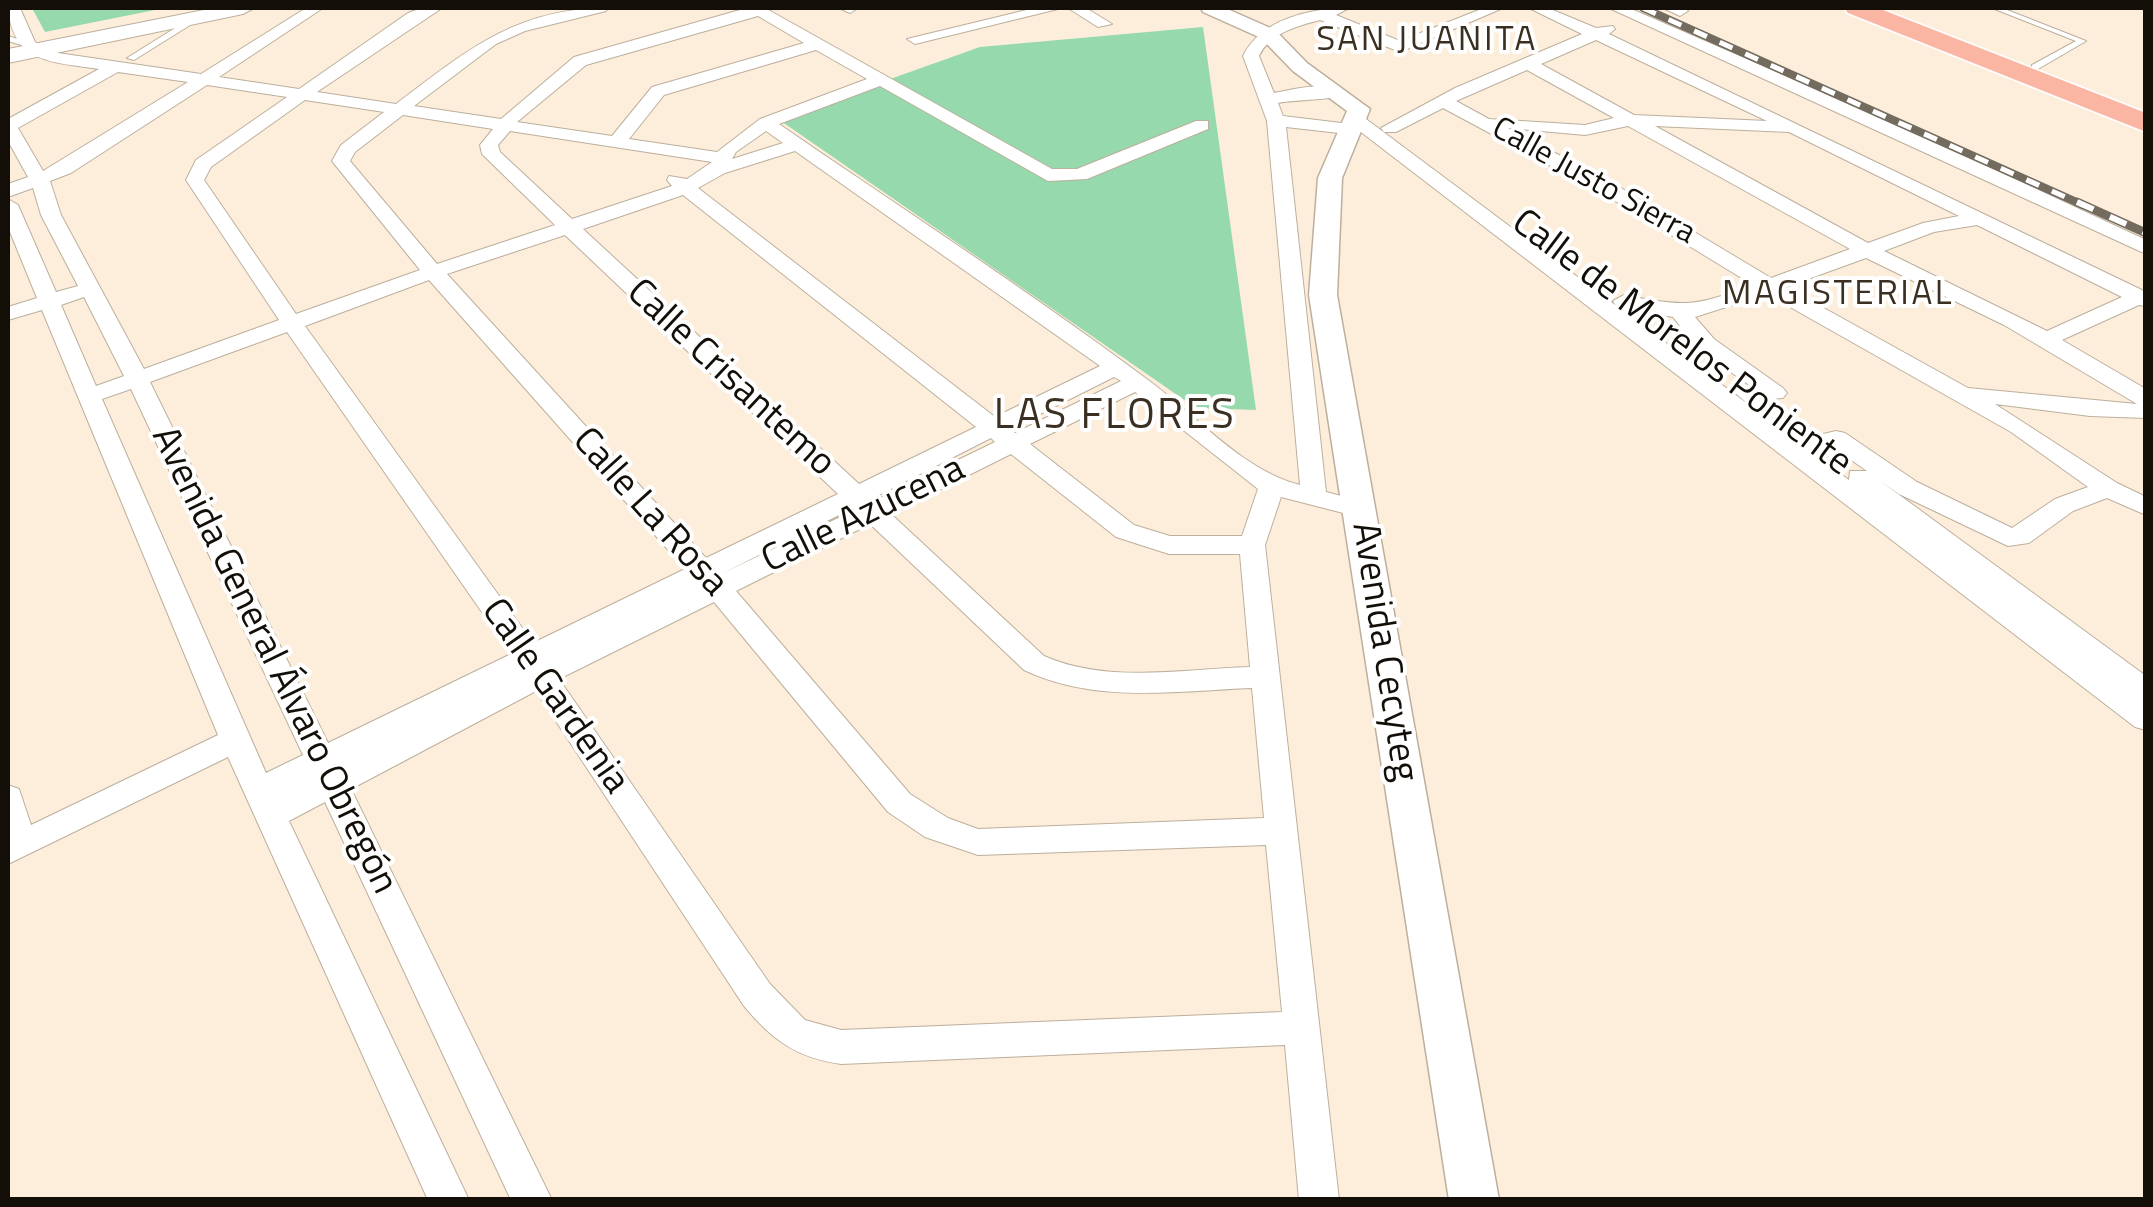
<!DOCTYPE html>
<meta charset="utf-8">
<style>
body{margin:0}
#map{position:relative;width:2153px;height:1207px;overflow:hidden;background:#fdeedb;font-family:"Titillium Web",sans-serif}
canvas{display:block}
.frame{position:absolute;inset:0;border:10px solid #130f08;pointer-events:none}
</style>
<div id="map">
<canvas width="2153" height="1207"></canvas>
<div class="frame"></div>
</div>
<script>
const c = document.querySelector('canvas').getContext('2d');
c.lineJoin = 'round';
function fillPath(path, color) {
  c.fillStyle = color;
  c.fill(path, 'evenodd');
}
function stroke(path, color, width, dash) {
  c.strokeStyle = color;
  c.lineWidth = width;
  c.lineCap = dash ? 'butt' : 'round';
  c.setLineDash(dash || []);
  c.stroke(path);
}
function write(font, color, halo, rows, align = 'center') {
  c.font = font + ' "Titillium Web",sans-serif';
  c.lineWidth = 8;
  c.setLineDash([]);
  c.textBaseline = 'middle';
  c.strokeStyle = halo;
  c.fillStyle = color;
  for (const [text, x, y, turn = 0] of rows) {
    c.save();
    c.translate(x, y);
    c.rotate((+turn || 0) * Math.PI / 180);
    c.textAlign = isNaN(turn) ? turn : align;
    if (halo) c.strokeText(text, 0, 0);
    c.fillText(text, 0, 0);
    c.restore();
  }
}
const green = new Path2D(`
 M 32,8 L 165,8 L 45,32 Z
 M 1203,27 L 1256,410 L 1196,408 L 778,119 L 980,47 Z`);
const service = new Path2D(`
 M 1992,8 L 2002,8 L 2086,41 L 2038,69 L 2032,69 L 2032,65 L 2076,41 Z
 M 196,15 L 203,17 L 134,60 L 127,58 Z
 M 8,36 L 31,43 L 32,45 L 28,47 L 8,41 Z`);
const minor = new Path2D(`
 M 8,8 L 20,8 L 35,42 L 51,52 L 201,74 L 306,8 L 323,8 L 219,77 L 299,89 L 408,13 L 422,8 L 442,8 L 317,92 L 396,104 C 466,51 516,8 608,8 L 606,11 L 525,31 L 496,44 L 414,106 L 501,119 L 574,57 L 747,8 L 765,8 L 1052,169 L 1077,169 L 1196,121 L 1208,121 L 1208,129 L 1087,179 L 1048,181 L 880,86 L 779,124 C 901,208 1026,289 1144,377 C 1193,412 1241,470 1300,485 L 1267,121 L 1243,56 C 1261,19 1311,8 1349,8 L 1336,15 L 1400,41 L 1484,8 L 1503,8 L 1400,52 L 1320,20 C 1297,26 1270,33 1259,56 L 1274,93 C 1296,89 1326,80 1346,93 C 1334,101 1296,99 1278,103 L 1283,116 L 1350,124 L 1350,116 L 1362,116 L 1753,408 L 1735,393 L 1739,388 L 1752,387 L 1698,349 L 1673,317 L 1616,306 L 1613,301 L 1624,295 C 1687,307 1693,307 1753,285 L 1607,196 L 1443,108 L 1396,132 L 1384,132 L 1381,128 L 1455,88 L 1582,34 L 1529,8 L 1548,8 L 1596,28 L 1613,26 L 1615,29 L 1609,34 L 2146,292 L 2146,306 L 2139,305 L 2062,340 L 2146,389 L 2146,418 L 2090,416 L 1995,404 L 2117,483 L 2146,497 L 2146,515 L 2107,498 L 2073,511 L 2029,543 L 2008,546 L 1899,494 L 1879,480 L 2146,676 L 2146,730 L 2135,727 L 1357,129 L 1348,134 L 1286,127 L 1326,492 L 1368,503 L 1372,509 L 1359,517 L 1281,497 L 1265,545 L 1339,1200 L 1299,1200 L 1285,1045 L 841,1064 C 797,1058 772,1040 744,1006 L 536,691 L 351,789 L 552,1200 L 511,1200 L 325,802 L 289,821 L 469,1200 L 428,1200 L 228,757 L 8,864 L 8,785 L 19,789 L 31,825 L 218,735 L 42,310 L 8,320 L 8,307 L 37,298 L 8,227 L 8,199 L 18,205 L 56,292 L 78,286 L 41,215 L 33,188 L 8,197 L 8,184 L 28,177 L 8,141 L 8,119 L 99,69 C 54,62 13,64 8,8 ZM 758,16 L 804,43 L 652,87 L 612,136 L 517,122 L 586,65 ZM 1596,40 L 1767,121 L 1634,115 L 1541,64 ZM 816,50 L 867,79 L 760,119 L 717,152 L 629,139 L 664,95 ZM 1527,70 L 1614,118 L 1585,125 L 1489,119 L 1456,101 ZM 118,72 L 188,82 L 43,171 L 18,128 ZM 207,85 L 287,97 L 196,160 L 186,180 L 279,320 L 144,369 L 61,215 L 50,181 L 71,173 ZM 305,100 L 384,112 L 341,145 L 332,161 L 420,270 L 296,314 L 204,180 L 211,167 ZM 403,115 L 493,129 L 480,145 L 482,154 L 555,225 L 437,264 L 350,161 L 355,152 ZM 1628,126 L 1850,249 L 1771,278 L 1621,188 L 1508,128 L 1585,135 ZM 1655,126 L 1789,132 L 1959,216 L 1923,223 L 1868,243 ZM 510,131 L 712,162 L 687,179 L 669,176 L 667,180 L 672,186 L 572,219 L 500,152 L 498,145 ZM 766,131 L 783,143 L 732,159 L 736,152 ZM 795,151 L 1100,366 L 995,417 L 698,188 L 725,173 ZM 683,195 L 976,427 L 859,484 L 583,229 ZM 1977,225 L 2122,297 L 2047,331 L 1884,251 L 1934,232 ZM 565,235 L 838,494 L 706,558 L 447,274 ZM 1866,258 L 2004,325 L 2137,404 L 1968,388 L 1786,287 ZM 429,280 L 685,569 L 533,643 L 305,326 ZM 1767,294 L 2011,432 L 2088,487 L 2055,499 L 2012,528 L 1917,482 L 1845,433 L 1836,431 L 1819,435 L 1769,399 L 1783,398 L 1787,393 L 1783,388 L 1714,339 L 1695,317 ZM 84,297 L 124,376 L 96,386 L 61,305 ZM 287,332 L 511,654 L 328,743 L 150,382 ZM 1114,377 L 1121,381 L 1015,433 L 1010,429 ZM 131,389 L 303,755 L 266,773 L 102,399 ZM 1135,392 L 1258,489 L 1242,536 L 1170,536 L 1134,525 L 1030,444 ZM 991,438 L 995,442 L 876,500 L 873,498 ZM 1834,448 L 1867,471 L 1850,471 L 1849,480 L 1817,457 L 1833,456 ZM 1011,454 L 1116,537 L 1169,554 L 1240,554 L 1250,667 C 1183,669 1107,684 1044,656 L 891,514 ZM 853,508 L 855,510 L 721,574 ZM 870,524 L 1024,670 C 1096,704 1175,691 1252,688 L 1264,818 L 978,829 L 948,818 L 910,794 L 736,591 ZM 714,602 L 888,812 L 925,837 L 978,855 L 1266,845 L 1282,1012 L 841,1030 L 805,1020 L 770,984 L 559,679 Z
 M 839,8 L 858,8 L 850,13 Z
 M 1035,8 L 1062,8 L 915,44 L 907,39 Z
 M 1068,8 L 1086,8 L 1112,24 L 1098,27 Z
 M 1609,8 L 1629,8 L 1901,126 L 2146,240 L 2146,254 Z
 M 1663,8 L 1685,8 L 1688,11 L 1680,16 Z`);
const tertiary = new Path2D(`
 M 1201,8 L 1225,8 L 1275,30 L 1307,63 L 1370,109 L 1342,178 L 1337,295 L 1499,1200 L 1449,1200 L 1309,295 L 1318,178 L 1347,111 L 1293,71 L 1261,38 L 1203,12 Z`);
const secondary = new Path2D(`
 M 214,8 L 254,8 L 243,14 L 8,63 L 8,49 Z`);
const trunk = new Path2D(`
 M 1844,8 L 1878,8 L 2146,113 L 2146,132 L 1848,13 Z`);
const railFar1 = new Path2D(`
 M 1643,8 L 2083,205`);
const rail = new Path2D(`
 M 2077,202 L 2146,233`);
const farStreetnames = [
 ["Calle Justo Sierra",1593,182,29]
];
const farQuarternames = [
 ["SAN JUANITA",1427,41],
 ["MAGISTERIAL",1838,295]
];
const streetNames = [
 ["Calle de Morelos Poniente",1681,344,37],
 ["Calle Crisantemo",730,379,43],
 ["Calle La Rosa",649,513,48],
 ["Calle Azucena",864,516,-26],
 ["Avenida Cecyteg",1383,652,81],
 ["Avenida General Álvaro Obregón",273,661,64],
 ["Calle Gardenia",554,697,55]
];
const quarterNames = [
 ["LAS FLORES",1115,418]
];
fillPath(green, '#96d9ac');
stroke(service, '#bcaf9c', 2);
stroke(minor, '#bcaf9c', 2);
stroke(tertiary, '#bcaf9c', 3);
stroke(secondary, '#bcaf9c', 2);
stroke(trunk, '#fff', 3);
fillPath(service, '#fff');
fillPath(minor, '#fff');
fillPath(tertiary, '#fff');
fillPath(secondary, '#fff');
fillPath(trunk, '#fab6a3');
stroke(railFar1, '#746b5f', 8);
stroke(rail, '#746b5f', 9);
stroke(railFar1, '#fff', 5, [14]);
stroke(rail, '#fff', 6, [18]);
write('32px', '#130f08', '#fff', farStreetnames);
c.letterSpacing = '2.5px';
write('35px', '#3a2f20', '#fff', farQuarternames);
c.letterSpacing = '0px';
write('38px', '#130f08', '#fff', streetNames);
c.letterSpacing = '2.5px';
write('42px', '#3a2f20', '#fff', quarterNames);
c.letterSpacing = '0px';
</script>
